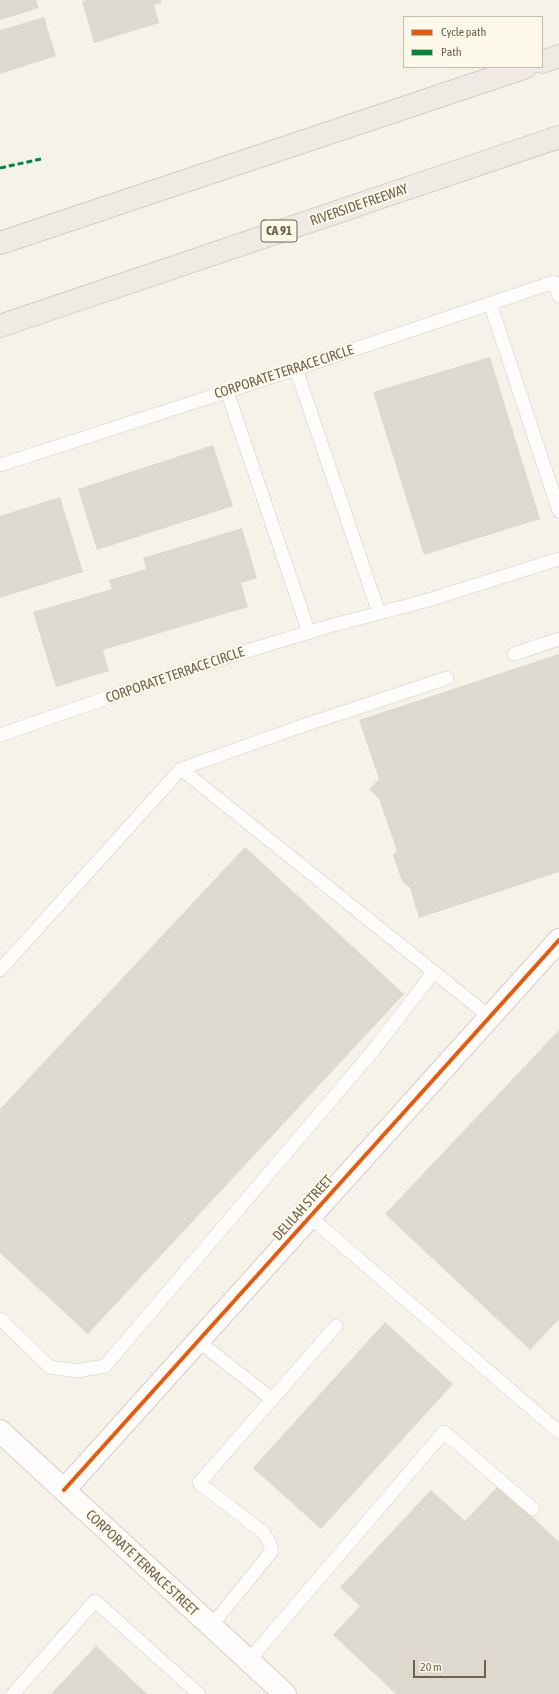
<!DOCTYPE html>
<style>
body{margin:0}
#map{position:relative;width:559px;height:1694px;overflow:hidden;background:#f5f2e9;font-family:"Asap Condensed",sans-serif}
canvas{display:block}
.legend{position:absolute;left:403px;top:16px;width:140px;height:52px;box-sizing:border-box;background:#fdf9ea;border:1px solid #c5bcab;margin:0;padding:5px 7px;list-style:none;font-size:12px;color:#70604c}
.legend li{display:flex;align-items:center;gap:8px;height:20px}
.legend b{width:20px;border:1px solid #c5bcab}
.scale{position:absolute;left:413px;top:1660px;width:73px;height:18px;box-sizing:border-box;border:2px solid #70604c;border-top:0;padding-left:5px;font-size:12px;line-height:14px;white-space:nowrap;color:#70604c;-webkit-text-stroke:3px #fdf9ea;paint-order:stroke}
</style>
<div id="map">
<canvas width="559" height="1694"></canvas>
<ul class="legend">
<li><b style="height:5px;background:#e8590c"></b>Cycle path</li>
<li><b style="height:5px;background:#00873e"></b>Path</li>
</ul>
<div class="scale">20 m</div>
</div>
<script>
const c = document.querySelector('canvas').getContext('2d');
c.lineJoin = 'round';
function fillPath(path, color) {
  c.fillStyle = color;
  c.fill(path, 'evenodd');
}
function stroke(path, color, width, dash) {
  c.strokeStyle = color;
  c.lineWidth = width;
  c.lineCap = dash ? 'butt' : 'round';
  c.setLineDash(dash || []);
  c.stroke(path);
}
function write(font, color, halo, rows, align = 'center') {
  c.font = font + ' "Asap Condensed",sans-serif';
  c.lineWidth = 4;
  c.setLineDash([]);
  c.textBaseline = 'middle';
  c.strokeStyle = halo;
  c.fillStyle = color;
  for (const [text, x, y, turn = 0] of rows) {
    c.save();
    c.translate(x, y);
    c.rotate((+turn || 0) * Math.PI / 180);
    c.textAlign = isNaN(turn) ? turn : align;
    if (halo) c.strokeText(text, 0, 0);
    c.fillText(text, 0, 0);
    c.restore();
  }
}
const building = new Path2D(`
 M 0,0 L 36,0 L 39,8 L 0,20 Z
 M 87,0 L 161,0 L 162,3 L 154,5 L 159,23 L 94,43 L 82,1 Z
 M 44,17 L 56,56 L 0,74 L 0,30 Z
 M 490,357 L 540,519 L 424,555 L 373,392 Z
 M 213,445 L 233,506 L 97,550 L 78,489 Z
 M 60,497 L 83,572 L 0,598 L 0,516 Z
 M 242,528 L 257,578 L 241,583 L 248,607 L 103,650 L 109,671 L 56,687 L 33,612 L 112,589 L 109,580 L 146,569 L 143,558 Z
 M 559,654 L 559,872 L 419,918 L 410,888 L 402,881 L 393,855 L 397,851 L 379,799 L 369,789 L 379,779 L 359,720 Z
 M 245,847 L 404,994 L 88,1334 L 0,1253 L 0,1109 Z
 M 559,1030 L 559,1319 L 530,1350 L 385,1214 Z
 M 385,1322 L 453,1384 L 321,1529 L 253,1468 Z
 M 499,1485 L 559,1542 L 559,1694 L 396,1694 L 333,1635 L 360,1606 L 340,1587 L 431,1490 L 465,1521 Z
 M 96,1646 L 147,1694 L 51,1694 Z`);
const lane = new Path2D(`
 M 490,303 L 559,511
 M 296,369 L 379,613
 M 227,391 L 309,633
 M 0,465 L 296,369 L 554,282 L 559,296
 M 514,654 L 559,639
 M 0,735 L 198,666 L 326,627 L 425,601 L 559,559
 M 181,769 L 299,727 L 447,678
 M 0,970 L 181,769 L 490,1017
 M 310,1217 L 559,1432
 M 0,1319 L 50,1367 L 77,1371 L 105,1366 L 372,1052 L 433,973
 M 198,1341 L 272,1399
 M 211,1626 L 272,1551 L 269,1542 L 263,1532 L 199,1483 L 336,1326
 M 249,1660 L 444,1432 L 533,1509
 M 13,1694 L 95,1601 L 199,1694`);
const street = new Path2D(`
 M 0,1431 L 285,1694
 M 64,1490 L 559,940`);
const highway = new Path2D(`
 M 542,62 L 559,56
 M 0,243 L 526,67
 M 0,326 L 559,137`);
const quiet = new Path2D(`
 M 0,168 L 41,159`);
const cycleway = new Path2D(`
 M 64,1490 L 559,940`);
const shields = [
 [279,231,36]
];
const shieldNames = [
 ["CA 91",279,231]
];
const streetNames = [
 ["RIVERSIDE FREEWAY",359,205,-19],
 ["CORPORATE TERRACE CIRCLE",284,372,-18],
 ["CORPORATE TERRACE CIRCLE",175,675,-19],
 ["DELILAH STREET",303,1208,-48],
 ["CORPORATE TERRACE STREET",142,1563,43]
];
fillPath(building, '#ded9cf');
stroke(lane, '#d4cfc6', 14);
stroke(street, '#d4cfc6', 24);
stroke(highway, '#d3cec6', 24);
stroke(lane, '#fefdfc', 13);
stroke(street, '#fefdfc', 22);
stroke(highway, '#f0eae4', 22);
stroke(quiet, '#00873e', 3, [6, 3]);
stroke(cycleway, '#e8590c', 4);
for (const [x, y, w] of shields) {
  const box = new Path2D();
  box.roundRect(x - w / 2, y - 11, w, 22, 3);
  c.fillStyle = '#fdf9ea';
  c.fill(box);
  stroke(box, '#70604c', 1);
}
write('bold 13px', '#70604c', null, shieldNames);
write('14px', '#70604c', '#fdf9ea', streetNames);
</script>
